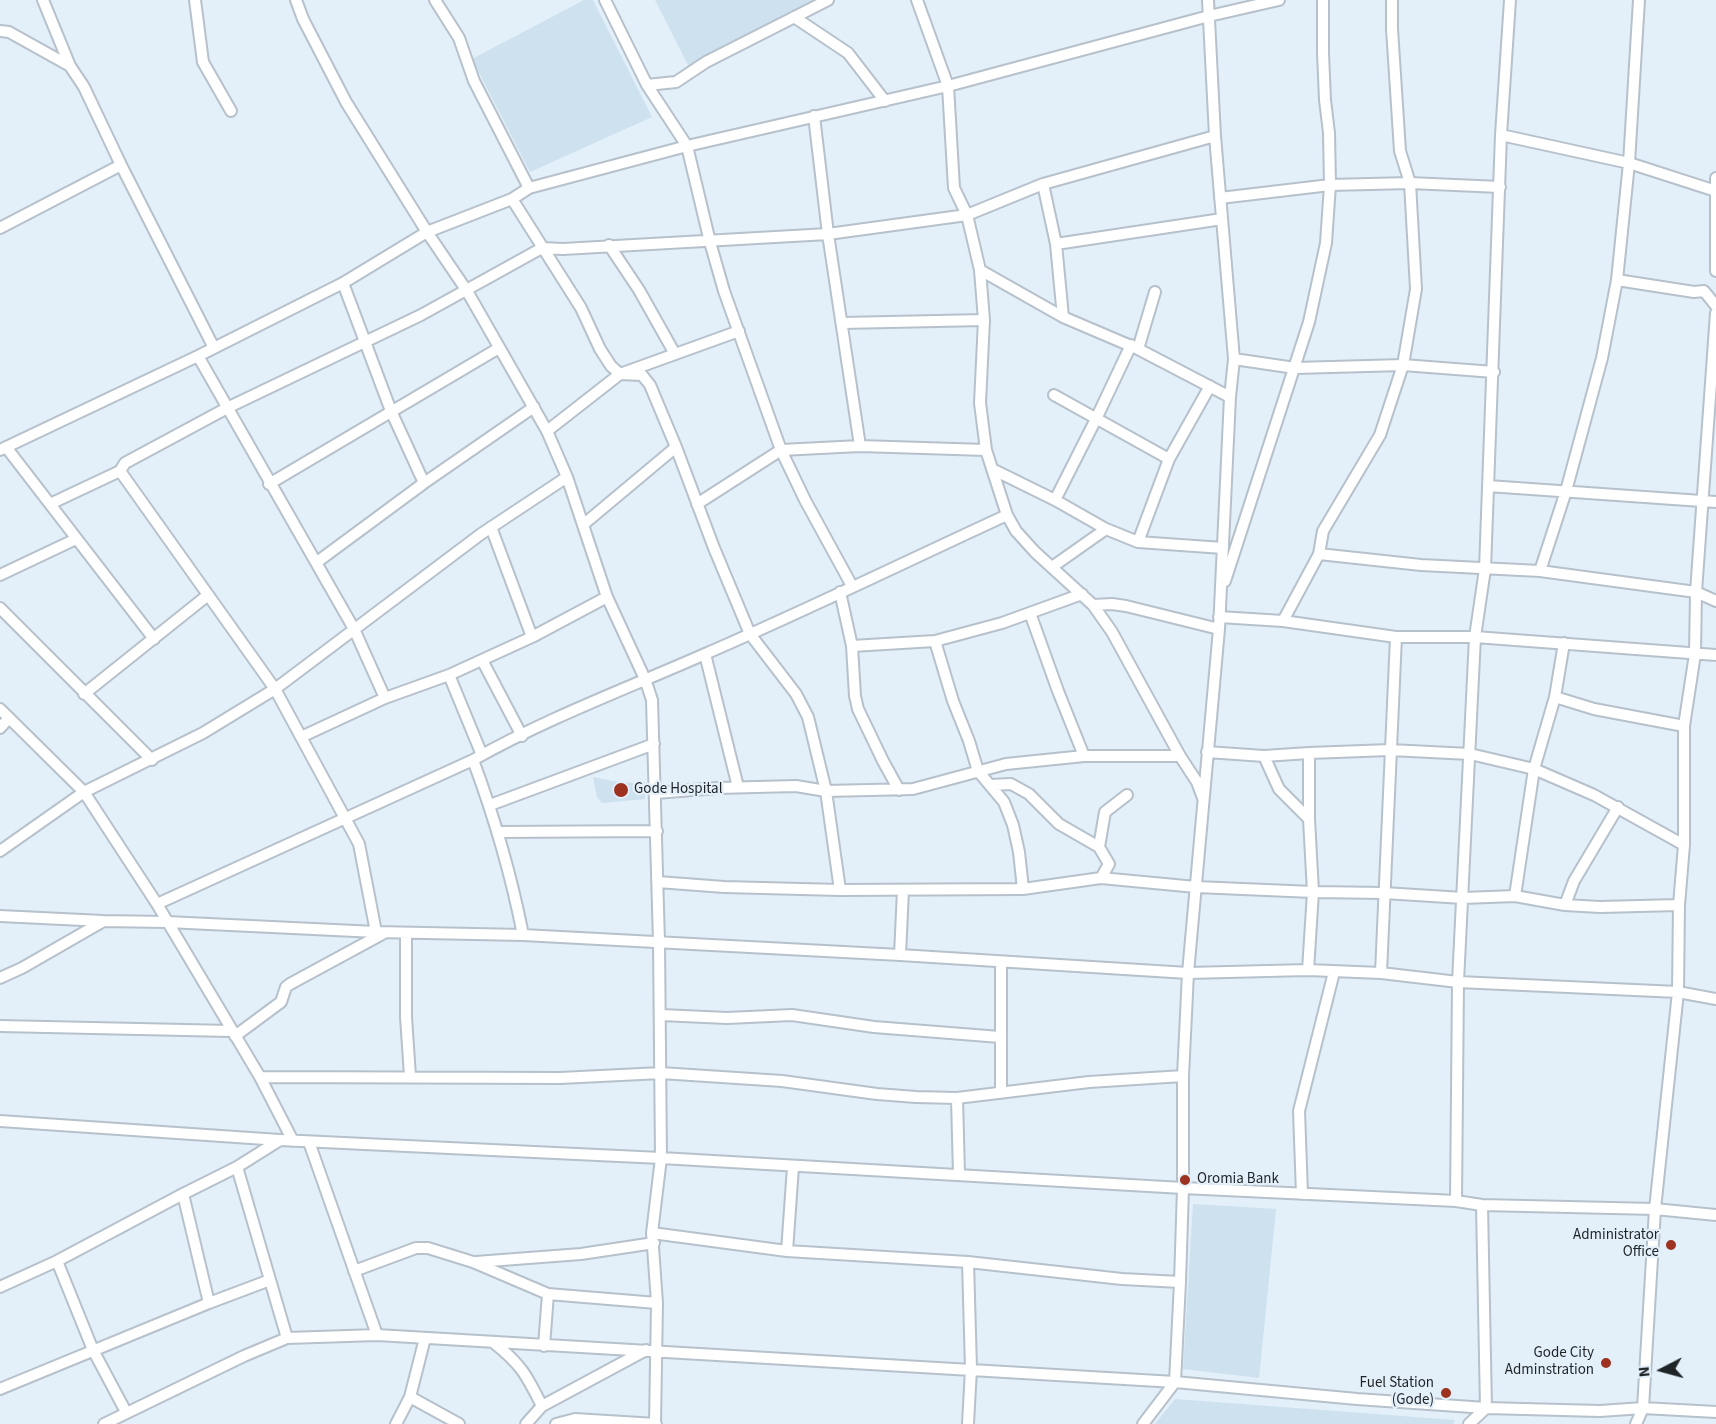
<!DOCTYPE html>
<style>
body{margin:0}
#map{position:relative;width:1716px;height:1424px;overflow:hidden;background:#e3eff9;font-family:"Source Sans 3",sans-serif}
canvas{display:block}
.north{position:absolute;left:1632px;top:1340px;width:60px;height:60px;-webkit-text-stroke:4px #e3eff9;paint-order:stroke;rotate:264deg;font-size:16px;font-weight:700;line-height:24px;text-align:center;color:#1f2427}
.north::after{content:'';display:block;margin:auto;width:21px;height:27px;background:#1f2427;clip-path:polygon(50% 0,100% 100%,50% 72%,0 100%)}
</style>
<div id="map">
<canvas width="1716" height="1424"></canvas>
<div class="north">N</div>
</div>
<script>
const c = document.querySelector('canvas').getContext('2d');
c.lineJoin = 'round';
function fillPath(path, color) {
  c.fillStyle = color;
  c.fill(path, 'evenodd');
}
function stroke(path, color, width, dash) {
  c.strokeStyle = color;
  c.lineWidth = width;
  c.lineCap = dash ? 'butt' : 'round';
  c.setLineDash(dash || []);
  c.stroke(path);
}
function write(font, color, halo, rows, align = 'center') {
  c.font = font + ' "Source Sans 3",sans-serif';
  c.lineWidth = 4.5;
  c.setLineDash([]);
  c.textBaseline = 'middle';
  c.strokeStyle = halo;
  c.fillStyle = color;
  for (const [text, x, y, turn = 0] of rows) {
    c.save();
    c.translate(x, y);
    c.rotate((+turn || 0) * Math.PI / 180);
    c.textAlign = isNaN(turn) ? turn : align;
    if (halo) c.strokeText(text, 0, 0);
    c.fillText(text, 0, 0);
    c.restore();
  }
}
const built = new Path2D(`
 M 584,0 L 593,0 L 652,117 L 530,172 L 472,59 Z
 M 655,0 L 816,0 L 689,67 Z
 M 593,777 L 612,781 L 634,783 L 646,782 L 645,799 L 602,803 L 597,797 Z
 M 1193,1204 L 1276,1209 L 1259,1378 L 1183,1369 Z
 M 1175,1399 L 1455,1420 L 1453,1424 L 1155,1424 Z`);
const minor = new Path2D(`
 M 43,0 L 70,66 L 84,87 L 121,165 L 214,348
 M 195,0 L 203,62 L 231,111
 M 296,0 L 303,19 L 346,102 L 427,232 L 467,291 L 547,431 L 567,477 L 607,597 L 645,679 L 652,700 L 659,942 L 661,1158 L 652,1233 L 657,1303 L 655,1424
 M 435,0 L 459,38 L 474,81 L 529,188
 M 605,0 L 647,85 L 687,146 L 710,242 L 724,291 L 781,450 L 805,500 L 852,586
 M 917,0 L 948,86 L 954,188 L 967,215 L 980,270 L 984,320 L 980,403 L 986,450 L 1007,515 L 1016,531 L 1035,552 L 1093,605 L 1112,632 L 1180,756 L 1197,782 L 1203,798
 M 794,17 L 848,53 L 885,101
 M 0,31 L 9,32 L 70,66
 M 647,85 L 676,82 L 706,62 L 828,0
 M 814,116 L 828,234 L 860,446
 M 1501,135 L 1629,163 L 1716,191
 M 1716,178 L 1716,271
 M 1043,184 L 1056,244 L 1063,317
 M 1220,198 L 1330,185 L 1410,183 L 1500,187
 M 512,199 L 581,308 L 600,349 L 611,366 L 620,374 L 642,375 L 650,385 L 676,447 L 714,548 L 750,634 L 796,694 L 808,717 L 826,791 L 840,890
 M 0,228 L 121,165
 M 1056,244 L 1222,219
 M 609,245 L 639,290 L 675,354
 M 980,270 L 1063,317 L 1138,349 L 1230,397
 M 1617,280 L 1694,292 L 1704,291 L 1716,306
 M 343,283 L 391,411 L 424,483
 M 842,323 L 984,320
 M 1138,349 L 1155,292
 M 198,356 L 354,629 L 385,698
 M 1234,359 L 1295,368 L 1403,365 L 1494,372
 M 1054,395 L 1169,459 L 1138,542
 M 547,431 L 620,374 L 739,331
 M 6,447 L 154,639
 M 0,450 L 198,356 L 343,283 L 427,232 L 512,199 L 529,188 L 687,146 L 948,86 L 1209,16 L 1279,0
 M 1169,459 L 1210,386
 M 994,470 L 1055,500 L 1106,529 L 1138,542 L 1223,548
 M 120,471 L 275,689 L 359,844 L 376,932
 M 269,484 L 499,348
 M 1488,486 L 1716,502
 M 1055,500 L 1096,419 L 1131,345
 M 50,504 L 120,471 L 125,463 L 229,407 L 421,315 L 542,248 L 563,249 L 828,234 L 967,215 L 1043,184 L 1215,136
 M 697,504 L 781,450 L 860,446 L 986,450
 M 584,524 L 676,447
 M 491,527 L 532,637
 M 1319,554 L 1323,531 L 1380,435 L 1403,365 L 1416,289 L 1410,183 L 1400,151 L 1392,29 L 1392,0
 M 317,562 L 424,483 L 534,407
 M 1052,567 L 1106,529
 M 1540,571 L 1566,491 L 1602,358 L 1617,280 L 1629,163 L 1639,0
 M 0,575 L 76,539
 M 1225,581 L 1309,322 L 1326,243 L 1330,185 L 1329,133 L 1325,100 L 1323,53 L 1323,0
 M 840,592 L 852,646 L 855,696 L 858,709 L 883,761 L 899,790
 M 1093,605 L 1112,604 L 1126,606 L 1219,629
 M 0,608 L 152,760
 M 1030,613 L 1058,691 L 1084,756
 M 1219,617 L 1283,621 L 1396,637 L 1475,637 L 1716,655
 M 1283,621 L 1319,554 L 1421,565 L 1540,571 L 1696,592 L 1716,601
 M 935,641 L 953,701 L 969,741 L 978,771 L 1004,802 L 1013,825 L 1019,852 L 1023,889
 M 852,646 L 935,641 L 1002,623 L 1082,594
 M 705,654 L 738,787
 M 482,660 L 522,736
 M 449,675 L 482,755
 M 84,694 L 208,595
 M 1555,697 L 1594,709 L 1684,726
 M 0,709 L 84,792 L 157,904 L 260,1077 L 293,1141
 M 0,728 L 9,718
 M 301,737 L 385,698 L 449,675 L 532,637 L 607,597
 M 1207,752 L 1264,756 L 1309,753 L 1390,750 L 1470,754 L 1534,769 L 1594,795 L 1684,845
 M 1264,756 L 1279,789 L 1309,819
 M 473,760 C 495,819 511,874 523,935
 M 990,785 L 1011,784 L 1029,794 L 1059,824 L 1099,847
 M 656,793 L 717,788 L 796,786 L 826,791 L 913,789 L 1006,764 L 1084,756 L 1180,756
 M 490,805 L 654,744
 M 499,832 L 657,831
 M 0,851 L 84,792 L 203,733 L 275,689 L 481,534 L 567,477
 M 1101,878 L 1109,864 L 1099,847 L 1105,812 L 1127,795
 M 658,882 L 724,887 L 840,890 L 1023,889 L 1101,878 L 1196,887 L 1313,892 L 1384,893 L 1463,898 L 1515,896 L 1565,905 L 1600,907 L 1679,905
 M 1515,896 L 1534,769 L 1555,697 L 1564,643
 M 157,904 L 473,760 C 547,718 628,688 705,654 C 807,610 907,561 1007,515
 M 1565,905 L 1574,881 L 1618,807
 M 0,916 L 103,921 L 167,922 L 376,932 L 523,935 L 900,955 L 1188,973 L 1308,970 L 1381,973 L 1458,982 L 1678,992 L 1716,999
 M 406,933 L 406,1017 L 410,1076
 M 900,955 L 903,890
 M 1001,962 L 1001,1093
 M 1308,970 L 1313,892 L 1309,819 L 1309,753
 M 1381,973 L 1396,637
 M 0,978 L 22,968 L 102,922
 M 661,1015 L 727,1018 L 792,1015 L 874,1027 L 1000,1037
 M 0,1026 L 231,1031
 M 235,1036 L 281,1002 L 286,987 L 290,984 L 384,933
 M 260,1077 L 560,1078 L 661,1073 L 782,1081 L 877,1094 L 916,1097 L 957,1098 L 1089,1082 L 1183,1076
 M 957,1098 L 959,1175
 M 0,1121 L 280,1140 L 661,1158 L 1183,1188 L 1456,1201 L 1482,1205 L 1655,1209 L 1716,1215
 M 309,1142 L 377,1335
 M 237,1167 L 287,1338
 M 183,1194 L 209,1303
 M 1302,1194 L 1299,1111 L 1334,972
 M 1456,1201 L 1458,982 L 1475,637 L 1485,569 L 1501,135 L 1510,0
 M 652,1233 L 787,1251 L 968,1262 L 1122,1279 L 1180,1282
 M 787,1251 L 793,1167
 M 57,1261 L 93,1350 L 126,1412
 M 476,1262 L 581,1254 L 654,1243
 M 354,1271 L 416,1248 L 428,1248 L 473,1262 L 548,1294 L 657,1303
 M 0,1287 L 57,1261 L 183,1194 L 237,1167 L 280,1140
 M 494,1343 C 521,1364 527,1376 542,1406
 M 544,1346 L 548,1294
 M 0,1389 L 209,1303 L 270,1280
 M 410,1397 L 459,1424
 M 104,1424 L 244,1356 L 287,1338 L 377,1335 L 1175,1382 L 1357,1399 L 1486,1408 L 1600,1411 L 1643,1408 L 1716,1412
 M 396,1424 L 410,1397 L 425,1338
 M 526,1424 L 542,1406 L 646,1350
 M 556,1424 L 575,1419 L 656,1424
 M 968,1424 L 971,1369 L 968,1262
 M 1143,1424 L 1175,1382 L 1180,1282 L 1183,1188 L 1183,1076 L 1188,973 L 1219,629 L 1230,397 L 1234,359 L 1215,136 L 1208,0
 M 1469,1424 L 1486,1408 L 1482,1205
 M 1636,1424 L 1643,1408 L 1655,1209 L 1678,992 L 1679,905 L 1684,845 L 1684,726 L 1695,654 L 1696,592 L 1716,313`);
const markers = [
 [621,790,8,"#9c321f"],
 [1185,1180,6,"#9c321f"],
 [1671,1245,6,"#9c321f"],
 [1606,1363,6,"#9c321f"],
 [1446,1393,6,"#9c321f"]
];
const poiNames = [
 ["Gode Hospital",634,790,"left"],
 ["Oromia Bank",1197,1180,"left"],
 ["Administrator",1659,1236],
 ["Office",1659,1253],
 ["Gode City",1594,1354],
 ["Adminstration",1594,1371],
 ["Fuel Station",1434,1384],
 ["(Gode)",1434,1401]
];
fillPath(built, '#cee1ef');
stroke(minor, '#b6c1cb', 14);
stroke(minor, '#fff', 10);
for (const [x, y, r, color] of markers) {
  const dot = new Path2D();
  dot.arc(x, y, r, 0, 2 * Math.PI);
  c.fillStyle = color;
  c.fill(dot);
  stroke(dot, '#e3eff9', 2);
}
write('15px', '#1f2427', '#e3eff9', poiNames, 'right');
</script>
